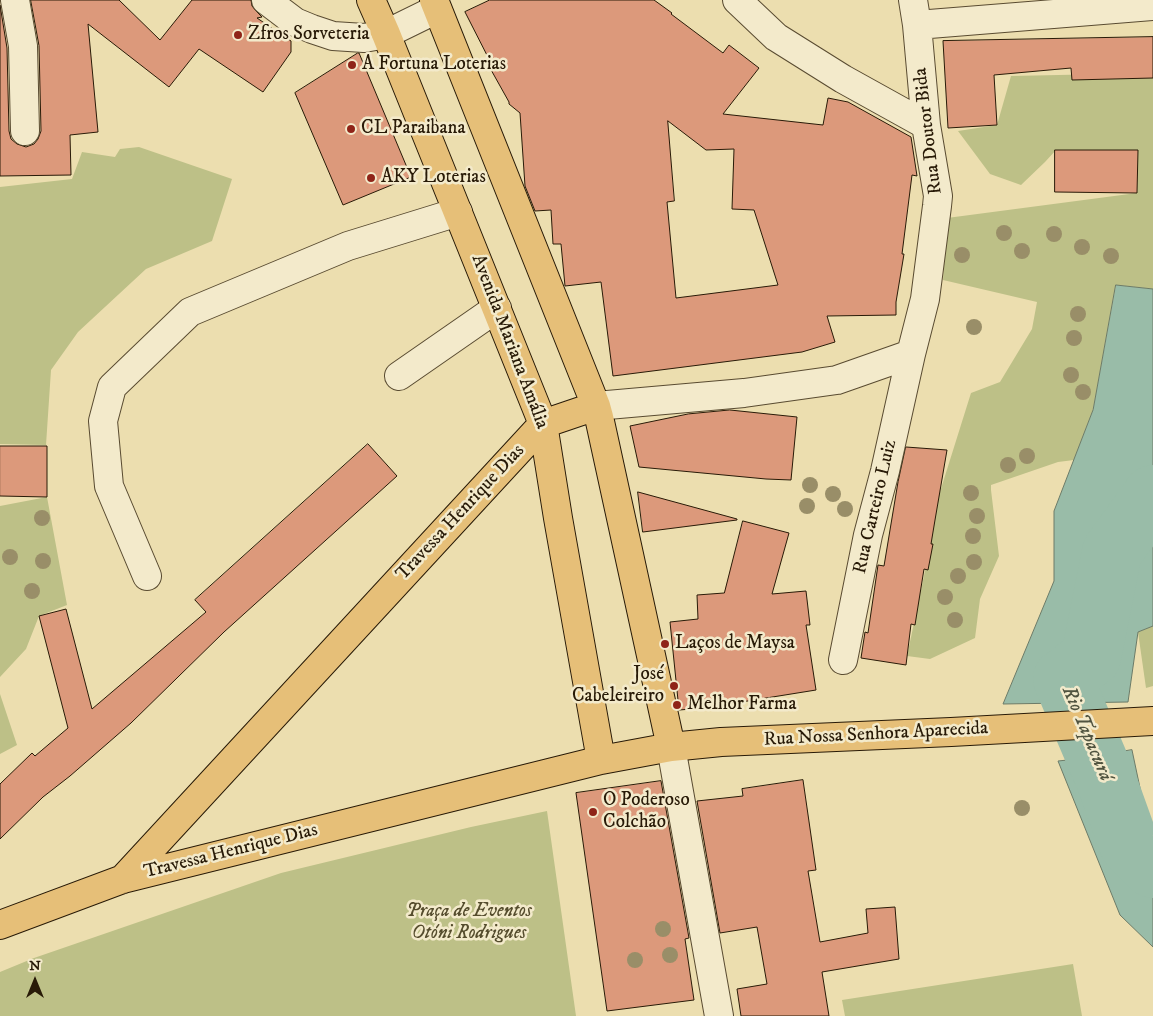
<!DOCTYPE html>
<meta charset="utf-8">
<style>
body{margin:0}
#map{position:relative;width:1153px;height:1016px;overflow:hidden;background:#ecdeaf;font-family:"IM FELL DW Pica",serif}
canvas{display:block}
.north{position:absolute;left:10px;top:956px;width:50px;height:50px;-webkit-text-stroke:4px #f3eacb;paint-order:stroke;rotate:0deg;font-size:14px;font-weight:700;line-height:20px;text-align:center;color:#281a07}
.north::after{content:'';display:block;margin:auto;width:18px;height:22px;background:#281a07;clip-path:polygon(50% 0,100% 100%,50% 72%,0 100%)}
</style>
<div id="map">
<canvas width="1153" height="1016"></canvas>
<div class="north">N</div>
</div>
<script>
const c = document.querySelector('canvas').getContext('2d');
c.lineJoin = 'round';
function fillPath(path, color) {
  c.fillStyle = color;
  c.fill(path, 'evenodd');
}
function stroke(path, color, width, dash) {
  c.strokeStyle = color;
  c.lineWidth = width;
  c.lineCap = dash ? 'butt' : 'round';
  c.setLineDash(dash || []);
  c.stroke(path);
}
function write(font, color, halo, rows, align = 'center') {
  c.font = font + ' "IM FELL DW Pica",serif';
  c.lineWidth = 5;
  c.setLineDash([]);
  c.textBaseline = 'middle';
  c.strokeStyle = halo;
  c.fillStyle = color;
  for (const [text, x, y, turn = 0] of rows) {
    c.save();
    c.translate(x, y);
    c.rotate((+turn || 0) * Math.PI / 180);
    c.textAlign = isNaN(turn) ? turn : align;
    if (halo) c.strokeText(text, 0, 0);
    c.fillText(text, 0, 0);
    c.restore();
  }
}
const green = new Path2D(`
 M 1153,73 L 1153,289 L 1116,285 L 1093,410 L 1074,460 L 1058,462 L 991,485 L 991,490 L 999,556 L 980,599 L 975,638 L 930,659 L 907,656 L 932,538 L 939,495 L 971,393 L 1000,382 L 1032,329 L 1037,302 L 943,280 L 947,218 L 1137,193 L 1138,151 L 1056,150 L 1045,162 L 1021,185 L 990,174 L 958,131 L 997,125 L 1011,76 Z
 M 139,147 L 232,179 L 212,241 L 146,269 L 78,332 L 51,370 L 46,445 L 0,444 L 0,187 L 72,179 L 82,152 L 115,157 L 120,149 Z
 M 47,497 L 67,605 L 39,616 L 26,649 L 0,677 L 0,506 Z
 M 1153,626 L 1153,686 L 1146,688 L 1138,632 Z
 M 0,694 L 17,745 L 0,754 Z
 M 547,811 L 576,1016 L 0,1016 L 0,972 L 34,958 L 281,873 L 471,827 Z
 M 1073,964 L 1082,1016 L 845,1016 L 842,1000 Z`);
const water = new Path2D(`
 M 1116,285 L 1153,289 L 1153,626 L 1138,632 L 1128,702 L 1003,704 L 1054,581 L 1054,511 L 1093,410 Z
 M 1132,750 L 1150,835 L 1153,838 L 1153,947 L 1120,915 L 1058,761 L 1077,759 Z`);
const river = new Path2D(`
 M 1153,495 L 1112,552 L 1091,657 L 1063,679 L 1106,780 L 1129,844 L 1153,868`);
const building = new Path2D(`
 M 31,0 L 119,0 L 160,40 L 192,0 L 251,0 L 252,6 L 257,12 L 262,17 L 257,18 L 291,41 L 291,52 L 263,92 L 199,49 L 169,87 L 88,24 L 98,132 L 70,135 L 71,175 L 0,176 L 0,5 L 7,48 L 9,131 L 11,139 L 17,144 L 26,147 L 34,144 L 38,139 L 41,131 L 39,46 Z
 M 490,0 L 654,0 L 672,13 L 671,14 L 723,53 L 729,45 L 759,68 L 723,114 L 823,125 L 828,98 L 848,102 L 911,137 L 917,176 L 912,175 L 902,254 L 904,254 L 896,302 L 896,315 L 827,316 L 835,342 L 802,352 L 613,376 L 601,282 L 565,286 L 561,244 L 553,244 L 551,210 L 535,211 L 525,186 L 520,113 L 509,104 L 509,102 L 490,68 L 493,67 L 465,12 ZM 668,121 L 706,150 L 734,149 L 732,209 L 754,210 L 778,285 L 676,298 L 667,202 L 674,201 Z
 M 1153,37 L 1153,78 L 1072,80 L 1071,68 L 994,75 L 997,125 L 948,128 L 943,41 Z
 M 358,53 L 359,53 L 411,177 L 343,205 L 295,93 Z
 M 1055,150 L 1138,150 L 1137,193 L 1055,192 Z
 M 730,410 L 797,417 L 791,480 L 766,479 L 639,467 L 630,426 L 688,414 Z
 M 368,444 L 397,476 L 224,632 L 131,723 L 70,776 L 43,797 L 0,839 L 0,784 L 32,753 L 35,756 L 68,728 L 39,616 L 66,609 L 92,709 L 206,612 L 195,600 Z
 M 0,446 L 47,446 L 47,497 L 0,496 Z
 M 906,447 L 947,450 L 935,520 L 931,544 L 933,544 L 928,570 L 924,569 L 915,625 L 911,624 L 906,665 L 861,658 L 865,632 L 868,633 L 878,565 L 884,566 L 898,482 Z
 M 638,492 L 737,519 L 737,520 L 643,532 Z
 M 743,521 L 789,533 L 772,594 L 806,591 L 810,625 L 806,625 L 816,690 L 704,708 L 679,710 L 670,622 L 698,619 L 697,595 L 724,593 Z
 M 803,780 L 816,870 L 808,871 L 820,942 L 868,933 L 866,909 L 895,907 L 899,959 L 822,972 L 829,1016 L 741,1016 L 737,989 L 767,984 L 757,927 L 720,933 L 697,801 L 743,796 L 742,789 Z
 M 661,781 L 689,938 L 685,939 L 694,1000 L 607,1011 L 576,793 Z`);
const minor = new Path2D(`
 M 15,0 L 23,46 L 25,131
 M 266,0 L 295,22 L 312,29 L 333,36 L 364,38 L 386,34 L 437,9
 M 737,0 L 776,37 L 843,79 L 926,125
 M 917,25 L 1153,6
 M 399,376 L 497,308
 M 596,406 L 744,393 L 837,380 L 911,354
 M 147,576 L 109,486 L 103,421 L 112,387 L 190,312 L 348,246 L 458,212
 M 843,660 L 868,535 L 885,471 L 911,354 L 925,299 L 937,206 L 938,196 L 926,125 L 917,25 L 913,0
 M 671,747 L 719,1016`);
const major = new Path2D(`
 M 371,0 L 386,34 L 543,424 L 558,518 L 601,760
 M 434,0 L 596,406 L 599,417 L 671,747
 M 123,879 L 543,424 L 596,406
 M 0,925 L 123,879 L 601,760 L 671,747 L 721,742 L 951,732 L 1153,721`);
const trees = [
 [1004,233],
 [1054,234],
 [1082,247],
 [1022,251],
 [962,255],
 [1111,256],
 [1078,314],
 [974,327],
 [1074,338],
 [1071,375],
 [1083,392],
 [1027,456],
 [1008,465],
 [810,485],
 [971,493],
 [833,494],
 [807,506],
 [845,509],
 [977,516],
 [42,518],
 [973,536],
 [10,557],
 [43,561],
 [974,562],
 [958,576],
 [32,591],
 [945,597],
 [955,620],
 [1022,808],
 [663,929],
 [670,955],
 [635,960]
];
const markers = [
 [238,35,5,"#8f2418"],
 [352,65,5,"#8f2418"],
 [351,129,5,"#8f2418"],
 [371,178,5,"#8f2418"],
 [665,644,5,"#8f2418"],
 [674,686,5,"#8f2418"],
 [677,705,5,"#8f2418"],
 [593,812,5,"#8f2418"]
];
const poiNames = [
 ["Zfros Sorveteria",248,35],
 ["A Fortuna Loterias",362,65],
 ["CL Paraibana",361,129],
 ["AKY Loterias",381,178],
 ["Laços de Maysa",675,644],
 ["José",664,675,"right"],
 ["Cabeleireiro",664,697,"right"],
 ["Melhor Farma",687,705],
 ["O Poderoso",603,801],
 ["Colchão",603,823]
];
const streetNames = [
 ["Rua Doutor Bida",929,131,-97],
 ["Avenida Mariana Amália",509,342,69],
 ["Rua Carteiro Luiz",876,507,-77],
 ["Travessa Henrique Dias",461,513,-47],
 ["Rua Nossa Senhora Aparecida",876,735,-3],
 ["Travessa Henrique Dias",231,852,-14]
];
const parkNames = [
 ["Praça de Eventos",469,912],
 ["Otóni Rodrigues",469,934]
];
const waterNames = [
 ["Rio Tapacurá",1086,734,67]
];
fillPath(green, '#bdc087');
fillPath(water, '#99bca8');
stroke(water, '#6c7b68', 1);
stroke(river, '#99bca8', 60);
fillPath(building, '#dc997b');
stroke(building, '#281a07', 1);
stroke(minor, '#594b31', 30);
stroke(major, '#281a07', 30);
stroke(minor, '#f3eacb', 28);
stroke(major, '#e6bf78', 28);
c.fillStyle = '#998e68';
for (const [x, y] of trees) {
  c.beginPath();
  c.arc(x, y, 8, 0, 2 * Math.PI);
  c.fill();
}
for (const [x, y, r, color] of markers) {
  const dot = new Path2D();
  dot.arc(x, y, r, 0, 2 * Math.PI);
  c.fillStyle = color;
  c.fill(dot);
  stroke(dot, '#f3eacb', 2);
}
write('19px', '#281a07', '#f3eacb', poiNames, 'left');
write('19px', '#281a07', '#f3eacb', streetNames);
write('italic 19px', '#554c2d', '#f3eacb', parkNames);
write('italic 20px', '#50533f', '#f3eacb', waterNames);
</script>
